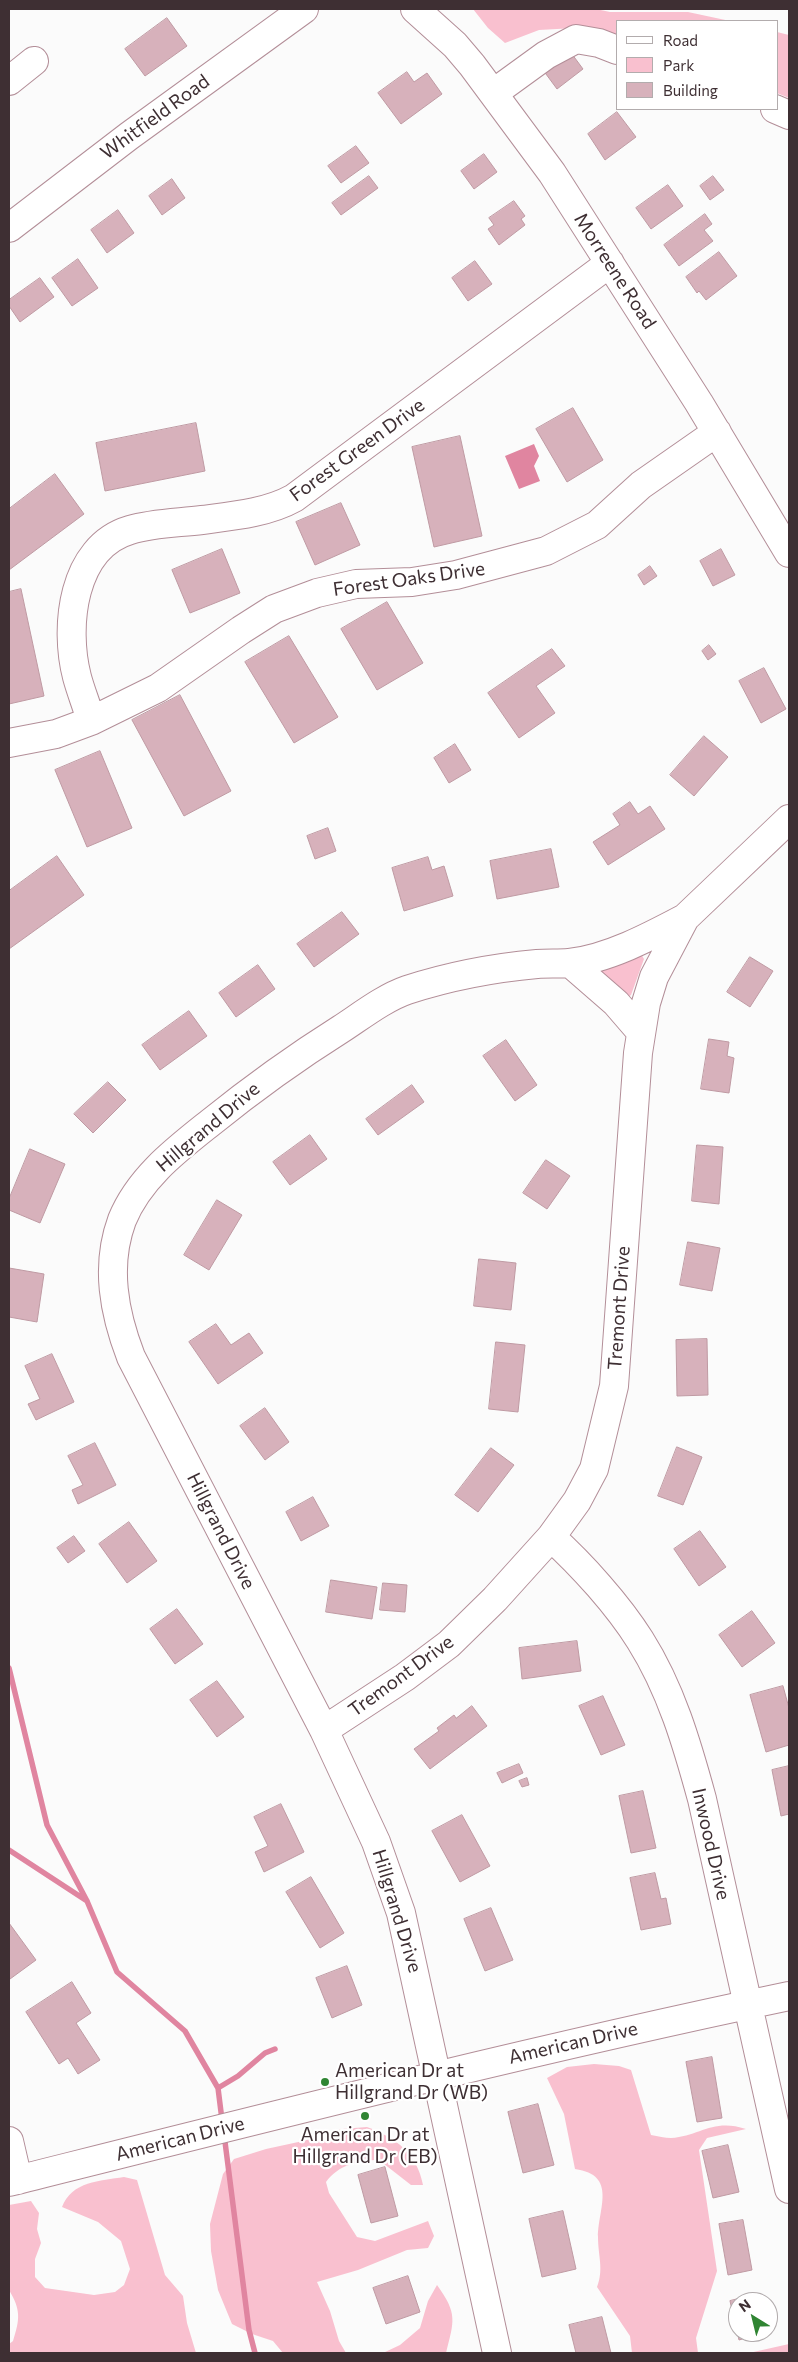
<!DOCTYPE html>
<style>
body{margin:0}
#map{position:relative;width:798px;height:2362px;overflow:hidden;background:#fbfbfb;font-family:Commissioner,sans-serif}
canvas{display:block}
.frame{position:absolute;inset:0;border:10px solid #3e2f33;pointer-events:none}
.legend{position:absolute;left:616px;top:20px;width:162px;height:90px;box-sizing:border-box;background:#fff;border:1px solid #b2acad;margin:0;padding:6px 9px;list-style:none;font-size:15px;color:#3e2f33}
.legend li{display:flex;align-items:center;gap:10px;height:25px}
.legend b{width:25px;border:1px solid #b2acad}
.north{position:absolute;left:728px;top:2292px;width:50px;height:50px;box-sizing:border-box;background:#fff;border:1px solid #b2acad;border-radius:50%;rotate:324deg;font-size:14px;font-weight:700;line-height:20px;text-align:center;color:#3e2f33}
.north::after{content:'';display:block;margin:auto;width:18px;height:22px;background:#308533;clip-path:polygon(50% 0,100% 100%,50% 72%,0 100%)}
</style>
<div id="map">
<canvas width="798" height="2362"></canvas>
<div class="frame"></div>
<ul class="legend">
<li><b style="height:6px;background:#fff"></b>Road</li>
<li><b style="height:14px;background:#f9c0cf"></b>Park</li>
<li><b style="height:14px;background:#d7b1bb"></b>Building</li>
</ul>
<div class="north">N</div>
</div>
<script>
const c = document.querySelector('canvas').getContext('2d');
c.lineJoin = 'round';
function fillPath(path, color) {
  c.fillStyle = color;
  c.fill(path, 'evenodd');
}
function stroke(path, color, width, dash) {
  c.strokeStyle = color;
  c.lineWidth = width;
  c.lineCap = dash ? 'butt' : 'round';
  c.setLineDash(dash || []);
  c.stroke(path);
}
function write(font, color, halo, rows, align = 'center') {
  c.font = font + ' Commissioner,sans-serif';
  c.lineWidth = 4.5;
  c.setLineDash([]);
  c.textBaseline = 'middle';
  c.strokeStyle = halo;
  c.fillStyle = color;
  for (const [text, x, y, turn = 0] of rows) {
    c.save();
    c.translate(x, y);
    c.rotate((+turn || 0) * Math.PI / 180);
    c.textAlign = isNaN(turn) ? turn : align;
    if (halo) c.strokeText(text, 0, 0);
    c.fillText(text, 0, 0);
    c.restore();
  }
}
const green = new Path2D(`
 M 473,9 L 596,9 L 610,12 L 688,12 L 730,21 L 617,21 L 617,35 L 593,27 L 539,30 L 505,43 L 488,28 Z
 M 777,32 L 789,35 L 789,98 L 777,93 Z
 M 641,954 L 644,959 L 631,995 L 628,997 L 598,973 L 598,967 Z
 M 594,2064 L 619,2066 L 631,2070 L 651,2135 C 658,2136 665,2138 671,2138 C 700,2136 713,2118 746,2129 L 707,2138 L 699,2150 L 717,2271 L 696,2338 L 698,2353 L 632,2353 L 630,2336 L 597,2287 C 604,2269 598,2256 598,2237 C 598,2209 618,2175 575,2169 L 564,2114 L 547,2078 L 567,2067 Z
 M 367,2127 C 396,2138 417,2153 423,2185 L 411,2185 L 379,2160 C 359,2160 338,2165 326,2182 L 329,2193 L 357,2237 L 375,2241 L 428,2221 L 434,2236 L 428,2248 L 407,2250 L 358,2270 L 317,2282 L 330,2311 L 339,2341 L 346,2353 L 283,2353 L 273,2341 L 252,2334 L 232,2324 L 218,2290 L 211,2251 L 210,2224 L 223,2174 L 234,2159 L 266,2149 L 303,2141 L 342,2129 Z
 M 124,2177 L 137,2180 L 165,2275 L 183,2296 L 187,2323 L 196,2353 L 9,2353 L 9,2344 L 13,2341 C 20,2319 21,2310 9,2290 L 9,2205 L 31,2201 L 39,2213 L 37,2229 L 41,2243 L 35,2259 L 35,2277 L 45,2288 L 94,2295 L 115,2292 L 124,2285 L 130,2269 L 121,2241 L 98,2222 L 62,2207 C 72,2181 100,2181 124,2177 Z
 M 437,2285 C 458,2314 454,2321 446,2353 L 383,2353 L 400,2345 L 420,2328 L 428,2301 Z
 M 789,2344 L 789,2353 L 749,2353 Z`);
const water = new Path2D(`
 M 534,444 L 539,456 L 534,466 L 540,481 L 519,489 L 505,456 Z`);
const stream = new Path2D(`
 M 9,1668 L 47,1825 L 87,1901 L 117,1972 L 185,2031 L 218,2088 L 222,2120
 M 9,1850 L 87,1901
 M 218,2088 L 238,2076 L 265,2053 L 275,2049
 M 224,2134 L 249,2330 L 255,2353`);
const building = new Path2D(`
 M 167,18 L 187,46 L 145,76 L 125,49 Z
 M 569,50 L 583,69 L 557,89 L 543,70 Z
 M 407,72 L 414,82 L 427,73 L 442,94 L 401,124 L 378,93 Z
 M 617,112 L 636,137 L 605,160 L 588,134 Z
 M 356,146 L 369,163 L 341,183 L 328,166 Z
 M 484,154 L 497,172 L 474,189 L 461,171 Z
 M 369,176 L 378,188 L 341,215 L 332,203 Z
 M 713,176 L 724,190 L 710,200 L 700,186 Z
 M 172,179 L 185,198 L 162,215 L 149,196 Z
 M 668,185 L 683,206 L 651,229 L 636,208 Z
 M 514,201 L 525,216 L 521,219 L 525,225 L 499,245 L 488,229 L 494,225 L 489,218 Z
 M 118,210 L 134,233 L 107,253 L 91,230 Z
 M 705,214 L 712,224 L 704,230 L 713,241 L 679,266 L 664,245 Z
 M 719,252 L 737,276 L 706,300 L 699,291 L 697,293 L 686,277 Z
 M 78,259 L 98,288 L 72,306 L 52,278 Z
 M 475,261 L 492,284 L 468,301 L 452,278 Z
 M 40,278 L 54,297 L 20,322 L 9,306 L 9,300 Z
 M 573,408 L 603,460 L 567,482 L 536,429 Z
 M 196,423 L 205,471 L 105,491 L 96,443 Z
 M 460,436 L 482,536 L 434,547 L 412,447 Z
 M 55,474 L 84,514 L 9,570 L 9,509 Z
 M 341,503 L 360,545 L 315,565 L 296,522 Z
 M 222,549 L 240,593 L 190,613 L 172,570 Z
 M 721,549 L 735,575 L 713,586 L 700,561 Z
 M 650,566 L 657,576 L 644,585 L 638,575 Z
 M 21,589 L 44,696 L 9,704 L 9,592 Z
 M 387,602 L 423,663 L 377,690 L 341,629 Z
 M 289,636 L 338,717 L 294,743 L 245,662 Z
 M 709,645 L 716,654 L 708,660 L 702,651 Z
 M 552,649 L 565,666 L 536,686 L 555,713 L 519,738 L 488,693 Z
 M 764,668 L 786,709 L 761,723 L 739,681 Z
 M 180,695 L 231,791 L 184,816 L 132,720 Z
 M 704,736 L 728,757 L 694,796 L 670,775 Z
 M 455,744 L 471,770 L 449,783 L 434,758 Z
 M 100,751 L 132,828 L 87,847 L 55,770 Z
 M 630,802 L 638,814 L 650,806 L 665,829 L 608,865 L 593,842 L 620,825 L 613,814 Z
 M 328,828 L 336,851 L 315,859 L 307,836 Z
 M 551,849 L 559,887 L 497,899 L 490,861 Z
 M 57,856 L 84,895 L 9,949 L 9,891 Z
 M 428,857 L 432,870 L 444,866 L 453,896 L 404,911 L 392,868 Z
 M 342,912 L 359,934 L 314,967 L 297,944 Z
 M 750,957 L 773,971 L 750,1007 L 727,992 Z
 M 258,965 L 275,989 L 236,1017 L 219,993 Z
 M 189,1011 L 207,1036 L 160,1070 L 142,1045 Z
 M 709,1039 L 729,1042 L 727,1056 L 734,1058 L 729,1093 L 701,1089 Z
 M 506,1040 L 537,1085 L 515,1101 L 483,1056 Z
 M 108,1082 L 126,1100 L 93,1133 L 74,1114 Z
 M 412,1085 L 424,1102 L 378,1135 L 366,1119 Z
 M 310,1135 L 327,1159 L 290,1185 L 273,1162 Z
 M 697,1145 L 723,1147 L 719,1204 L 692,1201 Z
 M 30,1149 L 65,1164 L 40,1223 L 9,1210 L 9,1199 Z
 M 546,1160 L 570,1176 L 547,1209 L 523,1193 Z
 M 217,1200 L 242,1215 L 209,1270 L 184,1255 Z
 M 688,1242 L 720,1248 L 712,1291 L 680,1285 Z
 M 479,1259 L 516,1263 L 511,1310 L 474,1306 Z
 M 9,1268 L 44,1274 L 37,1322 L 9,1317 Z
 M 216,1324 L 231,1345 L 249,1333 L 263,1353 L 218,1384 L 189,1342 Z
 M 707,1339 L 708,1395 L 677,1396 L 676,1340 Z
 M 496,1342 L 525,1345 L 518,1412 L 489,1409 Z
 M 52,1354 L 74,1402 L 36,1420 L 28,1404 L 40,1399 L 25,1366 Z
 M 265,1408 L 289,1442 L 265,1460 L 240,1426 Z
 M 95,1443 L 116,1485 L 78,1504 L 72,1490 L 83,1485 L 68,1456 Z
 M 677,1447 L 702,1457 L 683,1505 L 658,1496 Z
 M 491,1448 L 514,1465 L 478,1512 L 455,1495 Z
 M 313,1497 L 329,1526 L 301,1541 L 286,1512 Z
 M 129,1522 L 157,1561 L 127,1583 L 99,1544 Z
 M 700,1531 L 726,1567 L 699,1586 L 674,1549 Z
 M 74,1536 L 85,1551 L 68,1563 L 57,1548 Z
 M 331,1580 L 377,1587 L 372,1619 L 326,1612 Z
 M 383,1583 L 407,1585 L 405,1612 L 380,1610 Z
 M 177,1609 L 203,1644 L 175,1664 L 150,1629 Z
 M 752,1611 L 775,1643 L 742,1667 L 719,1635 Z
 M 577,1641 L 581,1671 L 522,1679 L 519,1648 Z
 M 217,1681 L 244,1717 L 217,1737 L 190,1700 Z
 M 783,1686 L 789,1708 L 789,1745 L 766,1752 L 750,1695 Z
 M 603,1696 L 625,1745 L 601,1755 L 579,1706 Z
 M 472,1706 L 487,1726 L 430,1769 L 414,1749 L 439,1731 L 437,1728 L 454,1715 L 456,1718 Z
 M 519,1764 L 523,1773 L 502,1783 L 497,1773 Z
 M 789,1766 L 789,1814 L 781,1816 L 772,1770 Z
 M 527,1778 L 529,1785 L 522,1787 L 519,1781 Z
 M 643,1791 L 656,1848 L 631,1853 L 619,1796 Z
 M 281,1804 L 304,1852 L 264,1872 L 255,1852 L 268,1846 L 254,1817 Z
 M 462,1815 L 490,1866 L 460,1882 L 432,1831 Z
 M 655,1873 L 661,1899 L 666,1898 L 671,1924 L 641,1930 L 630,1878 Z
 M 311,1877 L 344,1933 L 320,1948 L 286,1892 Z
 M 491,1908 L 513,1960 L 485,1971 L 464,1919 Z
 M 9,1923 L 36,1960 L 10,1979 L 9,1977 Z
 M 347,1966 L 362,2005 L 332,2018 L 316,1978 Z
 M 72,1982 L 91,2013 L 76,2023 L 100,2060 L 78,2074 L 68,2058 L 59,2064 L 26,2012 Z
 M 712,2057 L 722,2118 L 697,2122 L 686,2062 Z
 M 538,2104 L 554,2165 L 523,2173 L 508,2112 Z
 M 728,2145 L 739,2192 L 713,2198 L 702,2151 Z
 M 385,2167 L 398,2216 L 371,2223 L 358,2175 Z
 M 563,2211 L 576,2269 L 542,2277 L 529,2219 Z
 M 743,2220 L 752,2270 L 728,2275 L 719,2224 Z
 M 408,2276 L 420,2312 L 386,2324 L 373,2288 Z
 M 754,2295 L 755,2302 L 738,2302 L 738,2332 L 763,2333 L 739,2340 L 730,2301 Z
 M 602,2317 L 611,2353 L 576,2353 L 569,2325 Z`);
const minor = new Path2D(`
 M 415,9 L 455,45 L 472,65 L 552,173 L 699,403 L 789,553
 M 9,81 L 34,61
 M 495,92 L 546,55 L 576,39 L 599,43 L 617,50
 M 775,109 L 789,115
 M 9,228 L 129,136 L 304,9
 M 91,721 C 87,706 81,692 77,677 C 64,627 72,547 130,530 C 153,523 178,523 202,520 C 233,516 267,513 294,498 L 610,263
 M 9,743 L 56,734 L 91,721 L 158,688 L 241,630 L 274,609 L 317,593 L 356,584 L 412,582 L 456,575 L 546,551 L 597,525 L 641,485 L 717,432
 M 570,963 L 616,1003 L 641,1032
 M 551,1537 C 582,1565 618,1605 640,1640 C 671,1689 687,1744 702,1799 L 789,2189
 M 324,1730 L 405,1677 L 449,1644 L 495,1599 L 551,1537 L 577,1501 L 594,1469 L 614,1386 L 638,1053 L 646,1003 L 654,977 L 685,918 L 789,819
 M 9,2141 L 18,2180
 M 9,2182 C 268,2117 527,2051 789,1996
 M 497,2353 L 401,1913 L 376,1842 L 324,1730 L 131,1357 C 114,1313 105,1266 122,1220 C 139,1178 176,1150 210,1123 C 252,1089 295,1058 341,1029 C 361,1016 384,998 407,990 C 450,976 492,968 537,964 C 547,963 558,964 569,963 C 608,959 651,936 685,918`);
const markers = [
 [325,2082,5,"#308533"],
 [365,2116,5,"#308533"]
];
const streetNames = [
 ["Whitfield Road",155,117,-36],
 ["Morreene Road",615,271,57],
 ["Forest Green Drive",357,450,-36],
 ["Forest Oaks Drive",409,579,-8],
 ["Hillgrand Drive",208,1127,-40],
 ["Tremont Drive",619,1308,-86],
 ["Hillgrand Drive",221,1531,63],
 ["Tremont Drive",401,1676,-36],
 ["Inwood Drive",711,1844,77],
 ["Hillgrand Drive",397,1911,73],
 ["American Drive",573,2043,-13],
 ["American Drive",180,2139,-14]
];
const poiNames = [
 ["American Dr at",335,2071],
 ["Hillgrand Dr (WB)",335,2093],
 ["American Dr at",365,2135,"center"],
 ["Hillgrand Dr (EB)",365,2157,"center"]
];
fillPath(green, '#f9c0cf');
fillPath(water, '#e085a0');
stroke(stream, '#e085a0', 5.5);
fillPath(building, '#d7b1bb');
stroke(building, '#bf9aa3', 1);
stroke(minor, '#b38e98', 30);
stroke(minor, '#fff', 28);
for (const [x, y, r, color] of markers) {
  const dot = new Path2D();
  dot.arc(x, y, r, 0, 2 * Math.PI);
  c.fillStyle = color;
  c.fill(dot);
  stroke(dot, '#fff', 2);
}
write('19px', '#3e2f33', '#fff', streetNames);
write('19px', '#3e2f33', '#fff', poiNames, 'left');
</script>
